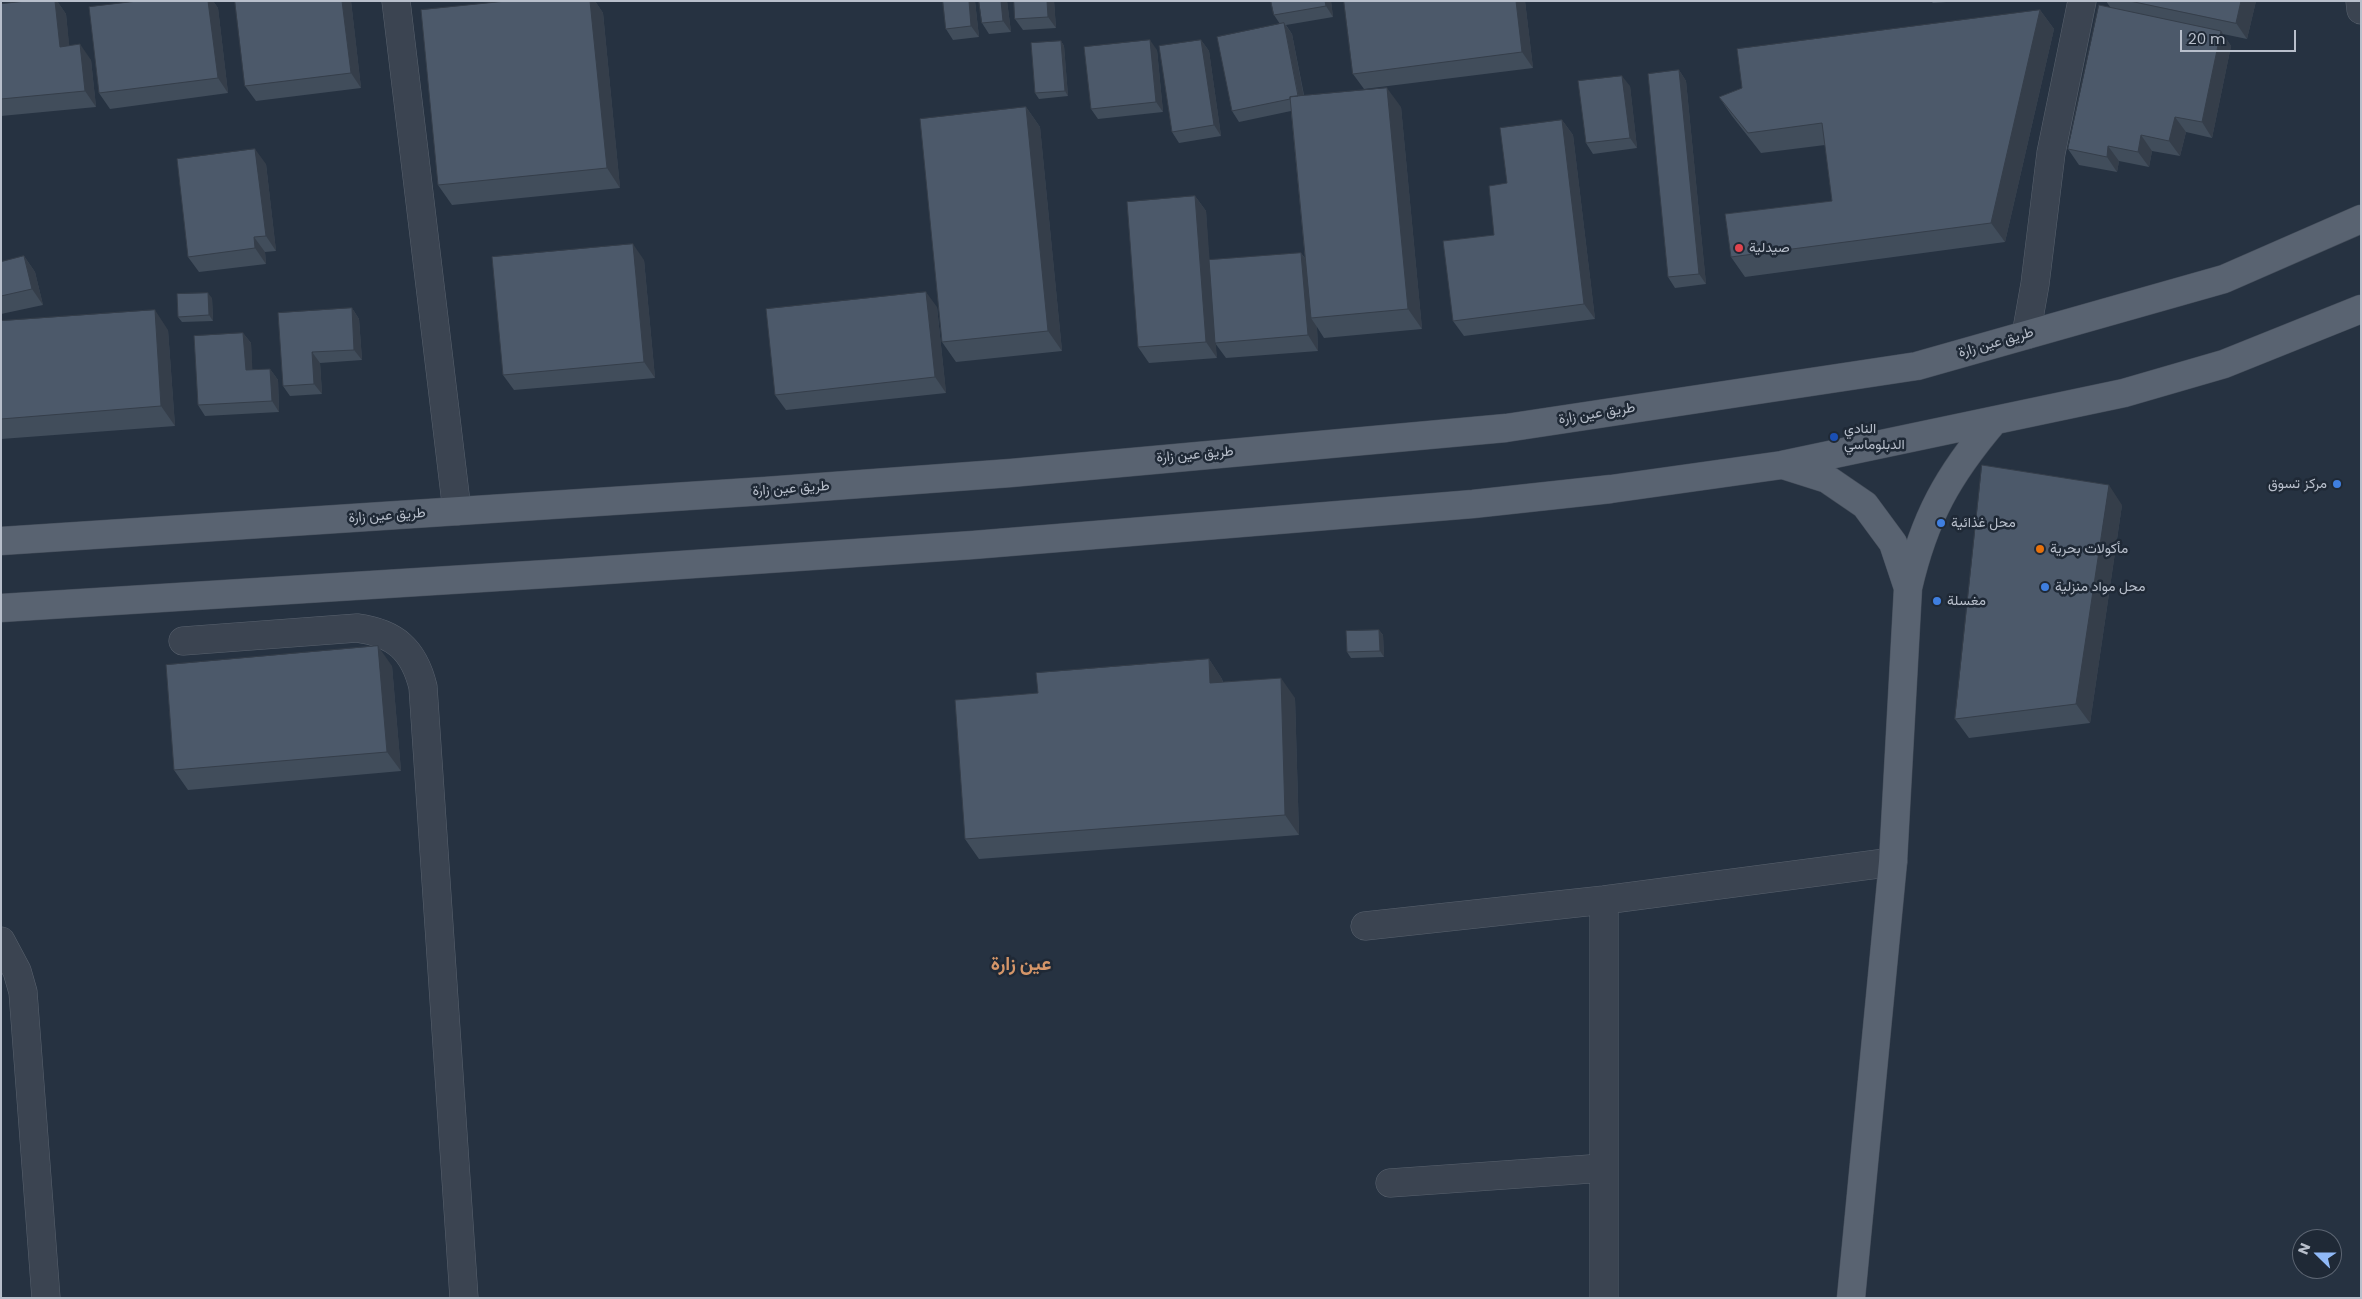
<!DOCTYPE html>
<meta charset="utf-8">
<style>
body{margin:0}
#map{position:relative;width:2362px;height:1299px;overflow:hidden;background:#263241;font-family:Poppins,sans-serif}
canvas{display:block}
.frame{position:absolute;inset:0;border:2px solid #b8bfcb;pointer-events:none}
.north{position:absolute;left:2292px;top:1229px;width:50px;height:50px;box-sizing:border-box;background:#1f2936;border:1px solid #5c6572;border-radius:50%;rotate:292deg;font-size:14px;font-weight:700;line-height:20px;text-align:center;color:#b8bfcb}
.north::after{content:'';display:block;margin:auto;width:18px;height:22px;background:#90b9f7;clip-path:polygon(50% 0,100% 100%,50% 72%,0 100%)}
.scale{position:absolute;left:2180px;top:30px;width:116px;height:22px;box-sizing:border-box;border:2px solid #b8bfcb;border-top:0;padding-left:6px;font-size:15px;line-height:18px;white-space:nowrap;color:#b8bfcb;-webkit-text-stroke:4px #1f2936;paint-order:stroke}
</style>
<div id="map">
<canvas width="2362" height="1299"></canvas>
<div class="frame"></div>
<div class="north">N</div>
<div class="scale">20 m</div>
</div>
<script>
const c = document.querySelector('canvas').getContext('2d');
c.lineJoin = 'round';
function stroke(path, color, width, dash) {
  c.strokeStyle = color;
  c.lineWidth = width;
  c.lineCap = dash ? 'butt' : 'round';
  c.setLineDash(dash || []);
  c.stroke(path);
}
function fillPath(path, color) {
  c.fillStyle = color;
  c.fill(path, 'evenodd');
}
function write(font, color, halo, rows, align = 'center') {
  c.font = font + ' Poppins,Vazirmatn,sans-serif';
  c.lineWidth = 5;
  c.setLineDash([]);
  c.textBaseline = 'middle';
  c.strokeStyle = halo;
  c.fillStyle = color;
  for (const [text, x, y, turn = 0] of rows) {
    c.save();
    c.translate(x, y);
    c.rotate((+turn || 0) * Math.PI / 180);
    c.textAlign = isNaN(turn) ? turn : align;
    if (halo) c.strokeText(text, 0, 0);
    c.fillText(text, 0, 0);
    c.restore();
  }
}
const minor = new Path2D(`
 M 396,1 L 457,511
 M 2360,1 L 2361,10
 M 2026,335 L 2035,284 L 2051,153 L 2082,1
 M 183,641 L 357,628 C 395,633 414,650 423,687 L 464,1298
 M 1365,926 L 1604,900 L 1893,862
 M 1,941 L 17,971 L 23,992 L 46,1298
 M 1390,1183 L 1604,1168
 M 1604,1298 L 1604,900`);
const major = new Path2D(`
 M 1786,466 L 1827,479 L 1865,505 L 1893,543 L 1908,588
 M 1,541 L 765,491 L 1011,473 L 1506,428 L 1917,366 L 2224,279 L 2361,219
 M 1,608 L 563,573 L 973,545 L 1473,504 L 1611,489 L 1782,465 L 2124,393 L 2224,364 L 2361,309
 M 1851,1298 L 1893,862 L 1908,588 C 1924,518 1948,475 1994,421`);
const wall = new Path2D(`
 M 27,1 L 57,1 L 66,14 L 69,46 L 91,60 L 96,107 L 1,116 L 1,4 Z
 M 138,1 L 213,1 L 218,8 L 228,93 L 110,109 L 99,93 Z
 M 235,1 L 351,1 L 361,88 L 256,101 L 245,86 Z
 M 507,1 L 595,1 L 603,13 L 620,188 L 452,205 L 438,185 Z
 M 943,1 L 975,1 L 979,37 L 953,40 L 946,29 Z
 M 1007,1 L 1011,32 L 989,34 L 982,23 Z
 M 1014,1 L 1054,1 L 1056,28 L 1023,30 L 1015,19 Z
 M 1331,1 L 1333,17 L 1286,25 L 1292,34 L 1304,95 L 1401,107 L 1422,329 L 1324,338 L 1317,327 L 1318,351 L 1226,358 L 1215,343 L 1217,358 L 1149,363 L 1138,347 L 1195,196 L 1206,211 L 1209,260 L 1301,253 L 1305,258 L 1291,111 L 1239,122 L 1232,111 L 1280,24 L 1274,15 Z
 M 1344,1 L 1525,1 L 1533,68 L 1364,89 L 1353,74 Z
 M 1931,1 L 1960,1 L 1933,3 Z
 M 2106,1 L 2256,1 L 2247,39 L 2223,34 L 2231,46 L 2212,138 L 2186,132 L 2180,156 L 2152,151 L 2149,167 L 2119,161 L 2117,172 L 2079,165 L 2068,149 L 2110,7 Z
 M 2040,10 L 2054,29 L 2005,242 L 1745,277 L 1731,257 L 1832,201 L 1825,145 L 1761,153 L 1732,116 L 1719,97 Z
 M 1201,40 L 1209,51 L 1221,136 L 1179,143 L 1172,132 Z
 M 1061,41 L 1064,46 L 1068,96 L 1039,99 L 1035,93 Z
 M 1157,50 L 1163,112 L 1098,119 L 1091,109 Z
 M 1679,70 L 1686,81 L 1706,284 L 1675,288 L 1668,277 Z
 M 1630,86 L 1637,148 L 1593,154 L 1586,143 Z
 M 1026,107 L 1040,127 L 1062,351 L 956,362 L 942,342 Z
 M 1562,120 L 1573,135 L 1595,319 L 1464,336 L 1453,321 L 1494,235 L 1507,183 Z
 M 266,164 L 276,251 L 265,252 L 266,264 L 199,272 L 188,257 Z
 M 24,256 L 35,272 L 43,305 L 1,314 L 1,262 Z
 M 644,260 L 655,378 L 514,390 L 503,375 Z
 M 212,298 L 213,321 L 182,322 L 178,317 Z
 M 937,307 L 946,393 L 786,410 L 775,395 Z
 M 352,308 L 359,319 L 362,360 L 320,363 L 322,394 L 290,396 L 283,386 Z
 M 1,321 L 168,330 L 175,426 L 1,439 Z
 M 243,333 L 251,343 L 252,370 L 270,369 L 278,380 L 279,412 L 205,416 L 198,405 Z
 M 2122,505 L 2090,723 L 1969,738 L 1955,719 Z
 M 1379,630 L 1383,635 L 1384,657 L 1351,658 L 1347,652 Z
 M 1209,659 L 1222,679 L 1223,682 L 1295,698 L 1299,835 L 979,859 L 965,839 L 1038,693 Z
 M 392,666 L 401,771 L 188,790 L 174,770 Z`);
const shadedWall = new Path2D(`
 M 55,1 L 57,1 L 66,14 L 71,62 L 60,47 Z
 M 208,1 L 213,1 L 218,8 L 228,93 L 218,78 Z
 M 342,1 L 351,1 L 361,88 L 351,73 Z
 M 590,1 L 595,1 L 603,13 L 620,188 L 607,168 Z
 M 969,1 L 975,1 L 979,37 L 971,26 Z
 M 1001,1 L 1007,1 L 1011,32 L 1003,21 Z
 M 1047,1 L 1054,1 L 1056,28 L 1048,17 Z
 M 1325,1 L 1331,1 L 1333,17 L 1326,6 Z
 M 1516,1 L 1525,1 L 1533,68 L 1522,52 Z
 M 2241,1 L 2256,1 L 2247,39 L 2236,23 Z
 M 2040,10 L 2054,29 L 2005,242 L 1991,223 Z
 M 1284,23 L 1292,34 L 1306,108 L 1299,98 Z
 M 2221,31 L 2231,46 L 2212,138 L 2202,122 Z
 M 1150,40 L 1157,50 L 1163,112 L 1156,102 Z
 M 1201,40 L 1209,51 L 1221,136 L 1214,125 Z
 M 1061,41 L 1064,46 L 1068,96 L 1065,91 Z
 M 80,44 L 91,60 L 96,107 L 85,91 Z
 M 1679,70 L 1686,81 L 1706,284 L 1699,274 Z
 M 1622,76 L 1630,86 L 1637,148 L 1630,138 Z
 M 1387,88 L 1401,107 L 1422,329 L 1408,309 Z
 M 1026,107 L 1040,127 L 1062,351 L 1048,331 Z
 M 2175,117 L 2186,132 L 2180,156 L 2169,141 Z
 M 1562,120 L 1573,135 L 1595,319 L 1584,304 Z
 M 2141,135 L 2152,151 L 2149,167 L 2138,152 Z
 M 2108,146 L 2119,161 L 2117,172 L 2107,157 Z
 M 255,149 L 266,164 L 276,251 L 266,236 Z
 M 1195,196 L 1206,211 L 1217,358 L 1206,342 Z
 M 254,237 L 265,252 L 266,264 L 255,248 Z
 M 633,244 L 644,260 L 655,378 L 644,362 Z
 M 1301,253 L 1312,269 L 1311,318 L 1317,327 L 1318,351 L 1308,335 Z
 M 24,256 L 35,272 L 43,305 L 32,289 Z
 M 926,292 L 937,307 L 946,393 L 935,377 Z
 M 208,293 L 212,298 L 213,321 L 209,315 Z
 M 352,308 L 359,319 L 362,360 L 354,350 Z
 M 155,310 L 168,330 L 175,426 L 161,406 Z
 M 243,333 L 251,343 L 253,381 L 246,370 Z
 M 312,352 L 320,363 L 322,394 L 314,384 Z
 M 270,369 L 278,380 L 279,412 L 272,401 Z
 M 2109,485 L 2122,505 L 2090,723 L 2076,704 Z
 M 1379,630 L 1383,635 L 1384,657 L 1380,651 Z
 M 378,646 L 392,666 L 401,771 L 387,752 Z
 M 1209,659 L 1222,679 L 1224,703 L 1210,683 Z
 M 1281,678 L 1295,698 L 1299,835 L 1285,815 Z`);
const building = new Path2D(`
 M 27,1 L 55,1 L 60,47 L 80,44 L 85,91 L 1,99 L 1,4 Z
 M 138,1 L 208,1 L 218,78 L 99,93 L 89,7 Z
 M 235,1 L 342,1 L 351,73 L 245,86 Z
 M 507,1 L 590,1 L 607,168 L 438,185 L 421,10 Z
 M 943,1 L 969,1 L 971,26 L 946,29 Z
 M 979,1 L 1001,1 L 1003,21 L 982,23 Z
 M 1014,1 L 1047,1 L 1048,17 L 1015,19 Z
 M 1271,1 L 1325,1 L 1326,6 L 1274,15 Z
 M 1344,1 L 1516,1 L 1522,52 L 1353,74 Z
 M 2130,1 L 2241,1 L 2236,23 Z
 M 2099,5 L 2221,31 L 2202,122 L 2175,117 L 2169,141 L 2141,135 L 2138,152 L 2108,146 L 2107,157 L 2068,149 Z
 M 2040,10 L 1991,223 L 1731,257 L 1725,214 L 1832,201 L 1822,123 L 1748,133 L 1719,97 L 1742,88 L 1737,49 Z
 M 1284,23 L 1298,96 L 1290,97 L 1290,99 L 1232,111 L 1217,37 Z
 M 1150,40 L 1156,102 L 1091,109 L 1084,47 Z
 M 1201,40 L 1214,125 L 1172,132 L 1159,46 Z
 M 1061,41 L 1065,91 L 1035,93 L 1031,43 Z
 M 1679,70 L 1699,274 L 1668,277 L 1648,74 Z
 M 1622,76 L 1630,138 L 1586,143 L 1578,81 Z
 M 1387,88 L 1408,309 L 1311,318 L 1290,97 Z
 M 1026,107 L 1048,331 L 942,342 L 920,119 Z
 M 1562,120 L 1584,304 L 1453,321 L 1443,241 L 1494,235 L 1489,186 L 1507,183 L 1500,128 Z
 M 255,149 L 266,236 L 254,237 L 255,248 L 188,257 L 177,159 Z
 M 1195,196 L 1206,342 L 1138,347 L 1127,202 Z
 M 633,244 L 644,362 L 503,375 L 492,257 Z
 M 1301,253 L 1308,335 L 1215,343 L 1209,260 Z
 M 24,256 L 32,289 L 1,296 L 1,262 Z
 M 926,292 L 935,377 L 775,395 L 766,309 Z
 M 208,293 L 209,315 L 178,317 L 177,294 Z
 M 352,308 L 354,350 L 312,352 L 314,384 L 283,386 L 278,313 Z
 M 155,310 L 161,406 L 1,419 L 1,321 Z
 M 243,333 L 246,370 L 270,369 L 272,401 L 198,405 L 194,336 Z
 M 1982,465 L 2109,485 L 2076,704 L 1955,719 Z
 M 1379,630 L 1380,651 L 1347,652 L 1346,631 Z
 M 378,646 L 387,752 L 174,770 L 166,665 Z
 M 1209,659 L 1210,683 L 1281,678 L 1285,815 L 965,839 L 955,700 L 1038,693 L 1036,673 Z`);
const markers = [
 [1739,248,5,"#e0444e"],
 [1834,437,5,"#1a4fb4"],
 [2337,484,5,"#3f7fe0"],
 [1941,523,5,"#3f7fe0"],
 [2040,549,5,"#e8710a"],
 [2045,587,5,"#3f7fe0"],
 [1937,601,5,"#3f7fe0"]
];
const poiNames = [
 ["صيدلية",1749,248],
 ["النادي",1844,429],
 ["الدبلوماسي",1844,445],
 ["مركز تسوق",2327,484,"right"],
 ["محل غذائية",1951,523],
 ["مأكولات بحرية",2050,549],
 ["محل مواد منزلية",2055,587],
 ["مغسلة",1947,601]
];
const streetNames = [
 ["طريق عين زارة",1996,343,-16],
 ["طريق عين زارة",1597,414,-9],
 ["طريق عين زارة",1195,455,-5],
 ["طريق عين زارة",791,489,-4],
 ["طريق عين زارة",387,516,-4]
];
const districtNames = [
 ["عين زارة",1021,965]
];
stroke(minor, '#59626e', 29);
stroke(major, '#444d5a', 29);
stroke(minor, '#3b4451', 28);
stroke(major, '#596371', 28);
fillPath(wall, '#414d5b');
fillPath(shadedWall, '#353e4a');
fillPath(building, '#4c596a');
stroke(building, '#353e4a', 1);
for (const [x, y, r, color] of markers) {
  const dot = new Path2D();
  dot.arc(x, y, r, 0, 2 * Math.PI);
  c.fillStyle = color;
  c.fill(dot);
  stroke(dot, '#1f2936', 2);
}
write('14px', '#b8bfcb', '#1f2936', poiNames, 'left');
write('14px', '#b8bfcb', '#1f2936', streetNames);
write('bold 19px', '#d59669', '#1f2936', districtNames);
</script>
